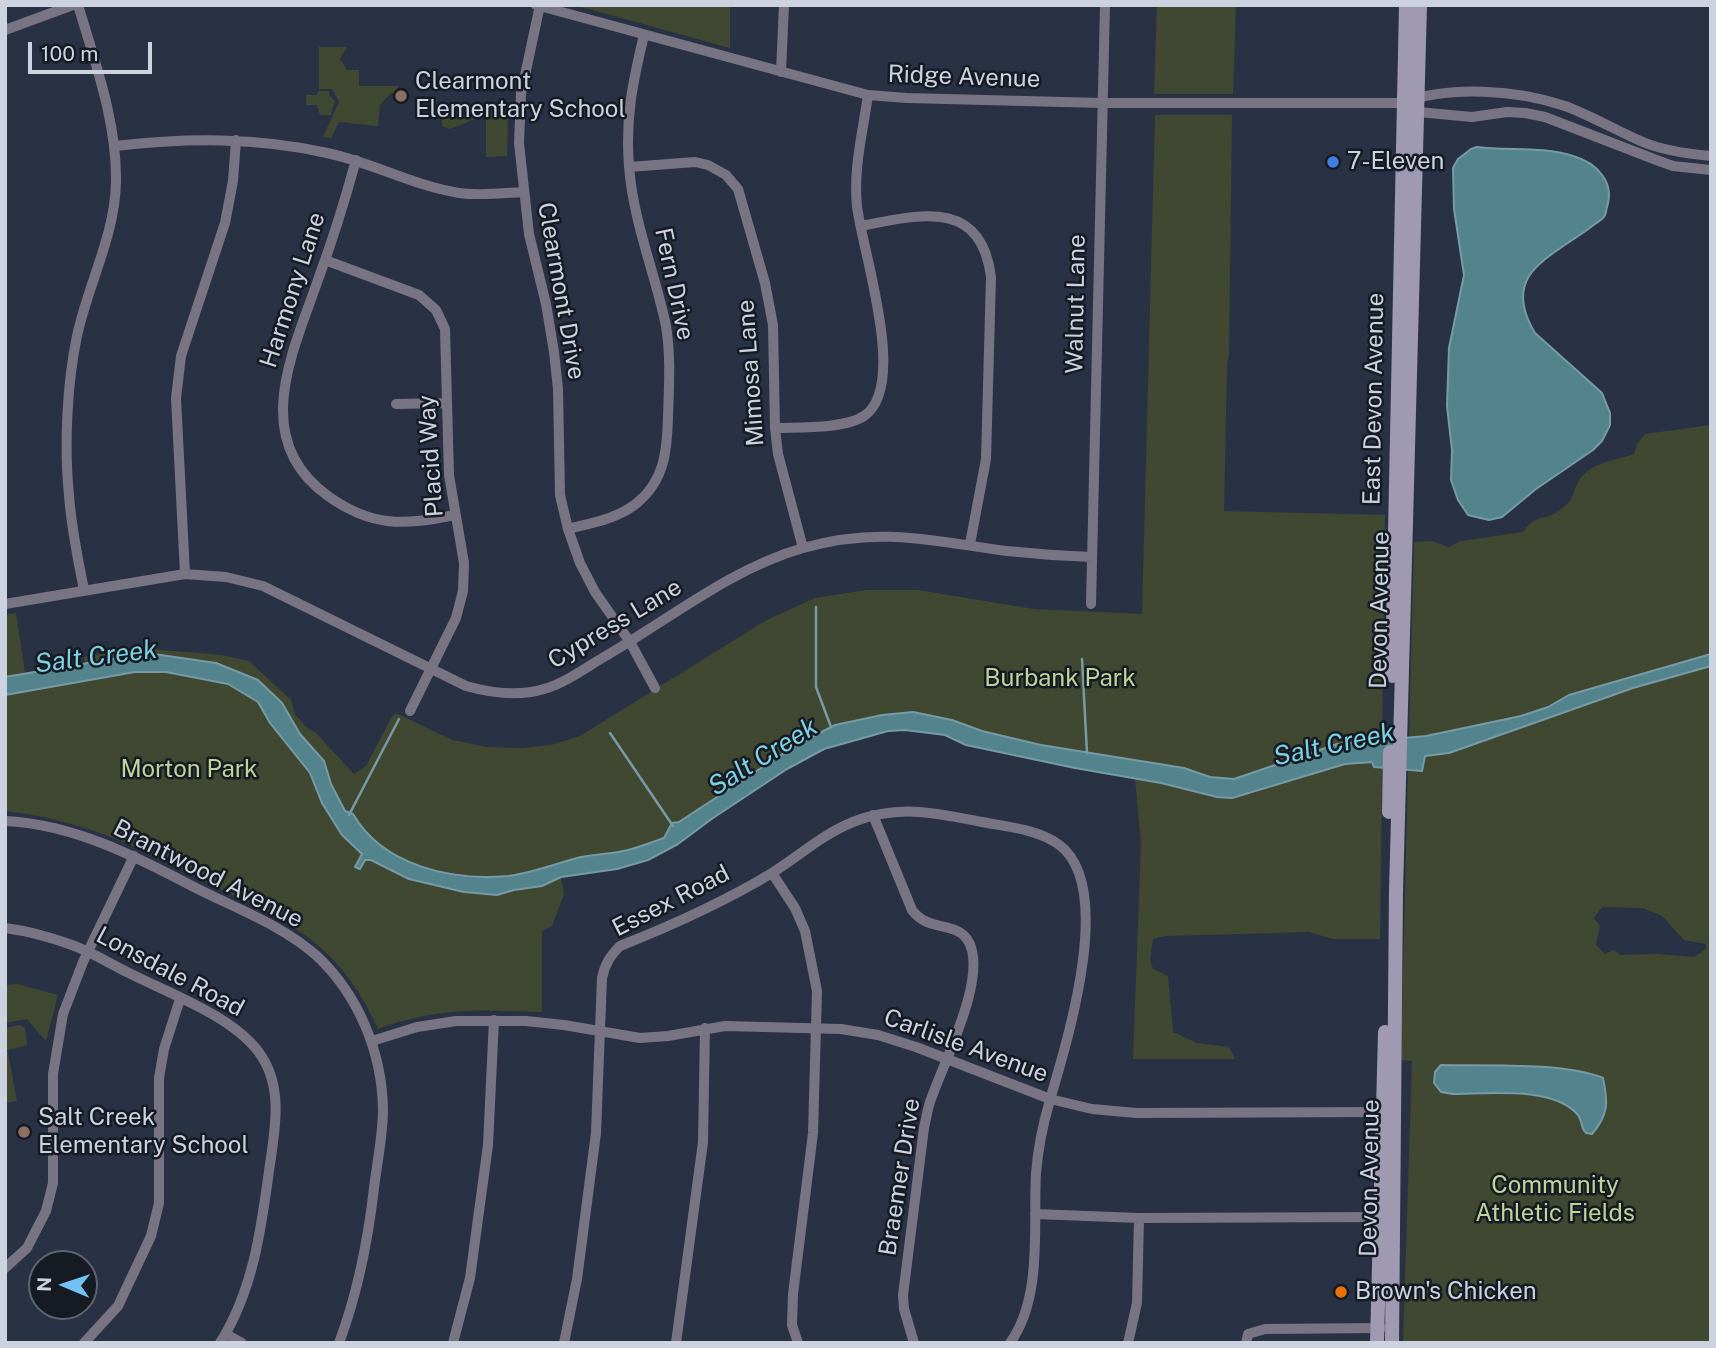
<!DOCTYPE html>
<style>
body{margin:0}
#map{position:relative;width:1716px;height:1348px;overflow:hidden;background:#293245;font-family:"Public Sans",sans-serif}
canvas{display:block}
.frame{position:absolute;inset:0;border:7px solid #ccd2df;pointer-events:none}
.north{position:absolute;left:28px;top:1250px;width:70px;height:70px;box-sizing:border-box;background:#161a23;border:2px solid #5f646e;border-radius:50%;rotate:272deg;font-size:19px;font-weight:700;line-height:28px;text-align:center;color:#ccd2df}
.north::after{content:'';display:block;margin:auto;width:24px;height:32px;background:#71c1f5;clip-path:polygon(50% 0,100% 100%,50% 72%,0 100%)}
.scale{position:absolute;left:28px;top:42px;width:124px;height:32px;box-sizing:border-box;border:4px solid #ccd2df;border-top:0;padding-left:9px;font-size:21px;line-height:24px;white-space:nowrap;color:#ccd2df;-webkit-text-stroke:5px #161a23;paint-order:stroke}
</style>
<div id="map">
<canvas width="1716" height="1348"></canvas>
<div class="frame"></div>
<div class="north">N</div>
<div class="scale">100 m</div>
</div>
<script>
const c = document.querySelector('canvas').getContext('2d');
c.lineJoin = 'round';
function fillPath(path, color) {
  c.fillStyle = color;
  c.fill(path, 'evenodd');
}
function stroke(path, color, width, dash) {
  c.strokeStyle = color;
  c.lineWidth = width;
  c.lineCap = dash ? 'butt' : 'round';
  c.setLineDash(dash || []);
  c.stroke(path);
}
function write(font, color, halo, rows, align = 'center') {
  c.font = font + ' "Public Sans",sans-serif';
  c.lineWidth = 5;
  c.setLineDash([]);
  c.textBaseline = 'middle';
  c.strokeStyle = halo;
  c.fillStyle = color;
  for (const [text, x, y, turn = 0] of rows) {
    c.save();
    c.translate(x, y);
    c.rotate((+turn || 0) * Math.PI / 180);
    c.textAlign = isNaN(turn) ? turn : align;
    if (halo) c.strokeText(text, 0, 0);
    c.fillText(text, 0, 0);
    c.restore();
  }
}
const green = new Path2D(`
 M 574,5 L 730,5 L 730,48 Z
 M 1157,5 L 1236,5 L 1233,94 L 1154,94 Z
 M 319,47 L 347,47 L 340,59 L 347,70 L 359,70 L 359,86 L 398,86 L 398,93 L 391,93 L 380,105 L 378,126 L 339,122 L 331,138 L 323,137 L 339,102 L 332,89 L 319,89 Z
 M 318,91 L 329,91 L 329,95 L 335,101 L 331,115 L 320,115 L 317,105 L 306,105 L 306,95 L 317,95 Z
 M 460,103 L 464,108 L 473,110 L 475,119 L 450,129 L 442,126 L 442,114 Z
 M 486,107 L 508,118 L 507,156 L 486,157 Z
 M 1155,115 L 1232,115 L 1229,354 L 1227,364 L 1224,511 L 1385,515 L 1382,740 L 1234,779 L 1210,777 L 1184,768 L 1041,745 L 982,731 L 952,720 L 913,712 L 882,715 L 835,725 L 793,747 L 678,822 L 672,823 L 664,838 C 652,842 640,847 628,850 C 613,854 597,854 581,857 C 557,863 532,873 508,876 C 452,881 383,866 353,814 L 345,812 L 331,784 L 324,761 L 300,734 L 282,703 L 147,653 L 85,662 L 84,657 L 137,648 L 222,655 L 249,661 L 291,700 L 295,714 L 306,727 L 316,733 L 354,774 L 366,766 L 391,718 L 396,713 L 452,740 L 487,747 L 522,748 L 551,745 L 580,736 L 765,621 L 815,598 L 867,590 L 918,590 L 1034,609 L 1142,614 Z
 M 1711,425 L 1711,654 L 1569,695 C 1522,722 1462,732 1409,738 L 1414,542 L 1432,541 L 1449,547 L 1461,541 L 1523,532 C 1537,512 1545,522 1560,510 C 1575,499 1570,499 1577,484 C 1588,462 1614,461 1634,454 L 1637,444 L 1645,434 Z
 M 16,613 L 25,673 L 5,677 L 5,615 Z
 M 1711,666 L 1711,1343 L 1403,1343 L 1412,1061 L 1401,1060 L 1408,771 L 1422,771 L 1425,756 L 1449,753 L 1633,688 ZM 1602,907 L 1643,908 L 1662,916 L 1684,940 L 1706,944 L 1706,949 L 1694,957 L 1658,954 L 1621,955 L 1613,950 L 1605,954 L 1596,945 L 1600,926 L 1594,918 Z
 M 135,672 L 166,672 L 228,684 L 258,702 L 270,723 L 310,773 L 322,803 L 342,835 L 362,854 L 355,867 L 365,860 L 371,860 L 464,892 L 496,895 L 514,890 L 542,886 L 561,877 L 564,894 L 552,926 L 542,931 L 542,1012 C 479,1010 439,1007 378,1029 C 364,998 346,970 320,947 C 290,921 254,905 219,888 C 146,851 88,820 5,811 L 5,695 Z
 M 1372,761 L 1374,767 L 1382,769 L 1380,939 L 1333,939 L 1308,932 L 1166,936 L 1153,939 L 1150,959 L 1153,969 L 1168,976 L 1173,1032 L 1197,1043 L 1229,1047 L 1235,1059 L 1133,1059 L 1141,844 L 1135,778 L 1217,797 L 1254,793 L 1280,783 L 1345,764 Z
 M 17,984 L 58,995 L 46,1041 L 27,1019 L 5,1023 L 5,985 Z
 M 20,1025 L 25,1028 L 27,1045 L 5,1051 L 5,1028 Z
 M 5,1052 L 8,1052 L 17,1101 L 5,1103 Z`);
const water = new Path2D(`
 M 1477,147 C 1509,151 1542,146 1573,156 C 1597,163 1615,182 1607,207 C 1606,211 1606,214 1604,217 C 1601,221 1594,224 1591,227 C 1573,241 1534,261 1526,282 C 1519,299 1526,318 1535,333 L 1602,393 L 1610,413 L 1610,425 L 1602,441 L 1593,450 L 1536,489 L 1502,517 L 1489,520 L 1468,515 L 1458,500 L 1451,480 L 1452,450 L 1447,406 L 1449,348 L 1464,275 L 1454,209 L 1453,168 L 1458,159 L 1471,149 Z
 M 147,653 L 216,663 L 258,680 L 282,703 L 300,734 L 324,761 L 331,784 L 345,811 L 353,814 C 383,866 452,881 508,876 C 532,873 557,863 581,857 C 596,854 613,854 628,850 C 640,847 652,842 664,838 L 672,823 L 679,822 L 793,747 L 835,725 L 882,715 L 913,712 L 952,720 L 982,731 L 1041,745 L 1184,768 L 1210,777 L 1234,779 L 1337,744 L 1426,736 L 1521,716 L 1548,707 L 1569,695 L 1711,654 L 1711,666 L 1633,688 L 1449,753 L 1425,756 L 1422,771 L 1374,767 L 1372,762 L 1345,764 L 1232,798 L 1217,797 L 1161,783 L 1075,768 L 966,745 L 945,735 L 905,730 L 888,731 L 824,749 L 787,769 L 713,818 L 678,844 L 648,860 L 617,869 L 561,877 L 542,886 L 514,890 L 497,895 L 464,892 L 409,879 L 371,860 L 365,860 L 360,869 L 355,867 L 362,854 L 342,835 L 322,803 L 310,773 L 270,723 L 258,702 L 228,684 L 166,672 L 135,672 L 5,695 L 5,677 Z
 M 1441,1065 C 1484,1066 1565,1062 1603,1078 C 1608,1102 1609,1114 1592,1134 L 1586,1133 C 1580,1127 1583,1120 1577,1114 C 1552,1086 1487,1094 1453,1094 L 1441,1092 L 1434,1083 L 1435,1072 Z`);
const stream = new Path2D(`
 M 816,607 L 816,687 L 831,727
 M 1082,659 L 1087,753
 M 610,733 L 673,826
 M 349,815 L 399,719`);
const street = new Path2D(`
 M 78,5 C 95,62 117,122 116,182 C 115,236 88,284 77,336 C 67,383 64,447 69,495 C 71,527 78,559 84,590
 M 536,5 L 868,95 L 907,98 L 1102,103 L 1402,103 C 1450,85 1518,90 1565,106 C 1592,116 1617,131 1643,142 C 1664,151 1688,154 1711,156
 M 540,5 L 521,94 L 519,143 L 529,234 L 546,304 L 554,352 L 558,389 L 560,495 L 568,529 L 580,563 L 595,592 L 630,642 L 655,688
 M 5,30 L 73,5
 M 781,72 L 784,5
 M 1412,109 L 1418,112 L 1472,117 L 1507,112 L 1525,113 L 1545,117 L 1659,161 L 1673,166 L 1711,170
 M 115,146 C 186,138 256,137 327,153 C 371,162 414,186 459,193 C 480,196 501,193 523,192
 M 356,160 C 345,200 333,239 319,277 C 294,350 248,439 328,496 C 373,528 404,525 455,515
 M 629,167 L 695,162 L 708,165 L 726,175 L 738,189 L 765,283 L 773,325 L 775,428 L 778,454 L 803,548
 M 861,226 C 918,215 981,197 991,277 L 986,459 L 970,544
 M 325,260 L 419,295 L 436,310 L 445,329 L 449,475 L 464,563 L 463,591 L 456,618 L 410,711
 M 396,404 L 447,403
 M 775,428 C 799,427 845,429 864,416 C 909,386 862,251 857,206 C 853,169 863,131 868,95
 M 568,529 C 592,523 617,519 637,503 C 665,480 667,450 668,417 C 669,387 671,356 666,326 C 655,273 633,221 629,166 C 625,118 633,81 644,35
 M 185,574 L 176,398 L 181,356 L 225,223 L 233,181 L 236,140
 M 5,604 L 185,574 L 226,577 L 263,586 L 466,686 C 491,693 518,697 544,689 C 565,683 585,668 604,657 C 670,619 730,569 803,548 C 880,526 932,541 1007,551 C 1035,554 1063,556 1092,557
 M 1091,604 L 1105,5
 M 873,815 L 912,910 C 928,932 954,921 967,939 C 991,973 942,1065 930,1102 C 927,1111 926,1120 924,1128 L 903,1295 L 904,1309 L 914,1343
 M 5,821 C 73,824 135,856 194,887 C 235,908 283,925 318,957 C 359,996 382,1053 383,1109 C 383,1136 377,1162 374,1188 C 368,1241 358,1292 339,1343
 M 772,873 L 795,908 L 805,931 L 817,991 L 813,1133 L 793,1294 L 792,1325 L 798,1343
 M 5,928 C 28,931 50,937 72,945 C 92,952 110,964 129,973 C 170,994 238,1018 262,1057 C 284,1091 274,1134 269,1171 C 261,1230 253,1291 220,1343
 M 372,1041 L 417,1027 L 456,1021 L 526,1021 L 564,1025 L 640,1038 L 668,1036 L 725,1026 L 841,1029 L 878,1035 L 916,1047 L 1050,1099 L 1092,1109 L 1136,1113 L 1383,1112
 M 1035,1214 L 1139,1218 L 1384,1217
 M 5,1268 L 27,1248 L 46,1211 L 53,1183 L 53,1074 L 63,1014 L 83,962 L 134,856
 M 226,1334 L 242,1343
 M 84,1343 L 118,1306 L 151,1236 L 159,1203 L 159,1078 L 164,1049 L 180,999
 M 453,1343 L 470,1278 L 488,1145 L 494,1020
 M 564,1343 L 577,1279 L 596,1133 L 602,978 C 605,964 610,956 620,946 C 673,925 724,902 772,873 C 799,856 823,834 853,822 C 899,804 936,813 982,822 C 1007,827 1037,829 1058,844 C 1117,885 1066,1044 1050,1100 C 1043,1124 1038,1148 1036,1173 C 1033,1227 1043,1297 1010,1343
 M 676,1343 L 703,1142 L 705,1028
 M 1128,1343 L 1137,1303 L 1139,1218
 M 1246,1343 L 1248,1334 L 1265,1329 L 1381,1328`);
const secondary = new Path2D(`
 M 1392,676 L 1406,5
 M 1389,812 L 1390,752
 M 1377,1343 L 1385,1032
 M 1392,1343 L 1396,891 L 1420,5`);
const markers = [
 [401,96,7,"#8d6e63"],
 [1333,162,7,"#3f7fe0"],
 [24,1132,7,"#8d6e63"],
 [1341,1292,7,"#e8710a"]
];
const streetNames = [
 ["Ridge Avenue",964,77,2],
 ["Fern Drive",674,284,78],
 ["Harmony Lane",293,290,-72],
 ["Clearmont Drive",561,291,80],
 ["Walnut Lane",1076,304,-89],
 ["Mimosa Lane",751,373,-94],
 ["East Devon Avenue",1374,399,-89],
 ["Placid Way",431,456,-94],
 ["Devon Avenue",1380,610,-89],
 ["Cypress Lane",615,624,-31],
 ["Brantwood Avenue",208,874,27],
 ["Essex Road",671,901,-27],
 ["Lonsdale Road",170,972,28],
 ["Carlisle Avenue",966,1046,20],
 ["Braemer Drive",900,1177,-81],
 ["Devon Avenue",1370,1178,-89]
];
const poiNames = [
 ["Clearmont",415,82],
 ["Elementary School",415,110],
 ["7-Eleven",1347,162],
 ["Salt Creek",38,1118],
 ["Elementary School",38,1146],
 ["Brown's Chicken",1355,1292]
];
const parkNames = [
 ["Burbank Park",1060,679],
 ["Morton Park",189,770],
 ["Community",1555,1186],
 ["Athletic Fields",1555,1214]
];
const waterNames = [
 ["Salt Creek",96,657,-7],
 ["Salt Creek",1334,745,-12],
 ["Salt Creek",763,757,-32]
];
fillPath(green, '#404831');
fillPath(water, '#53838d');
stroke(water, '#779ba6', 2);
stroke(stream, '#779ba6', 2.5);
stroke(street, '#797484', 10);
stroke(secondary, '#a099b2', 14);
for (const [x, y, r, color] of markers) {
  const dot = new Path2D();
  dot.arc(x, y, r, 0, 2 * Math.PI);
  c.fillStyle = color;
  c.fill(dot);
  stroke(dot, '#161a23', 2.5);
}
write('24px', '#ccd2df', '#161a23', streetNames);
write('24px', '#ccd2df', '#161a23', poiNames, 'left');
write('24px', '#bfd498', '#161a23', parkNames);
write('italic 26px', '#7ed1e2', '#161a23', waterNames);
</script>
